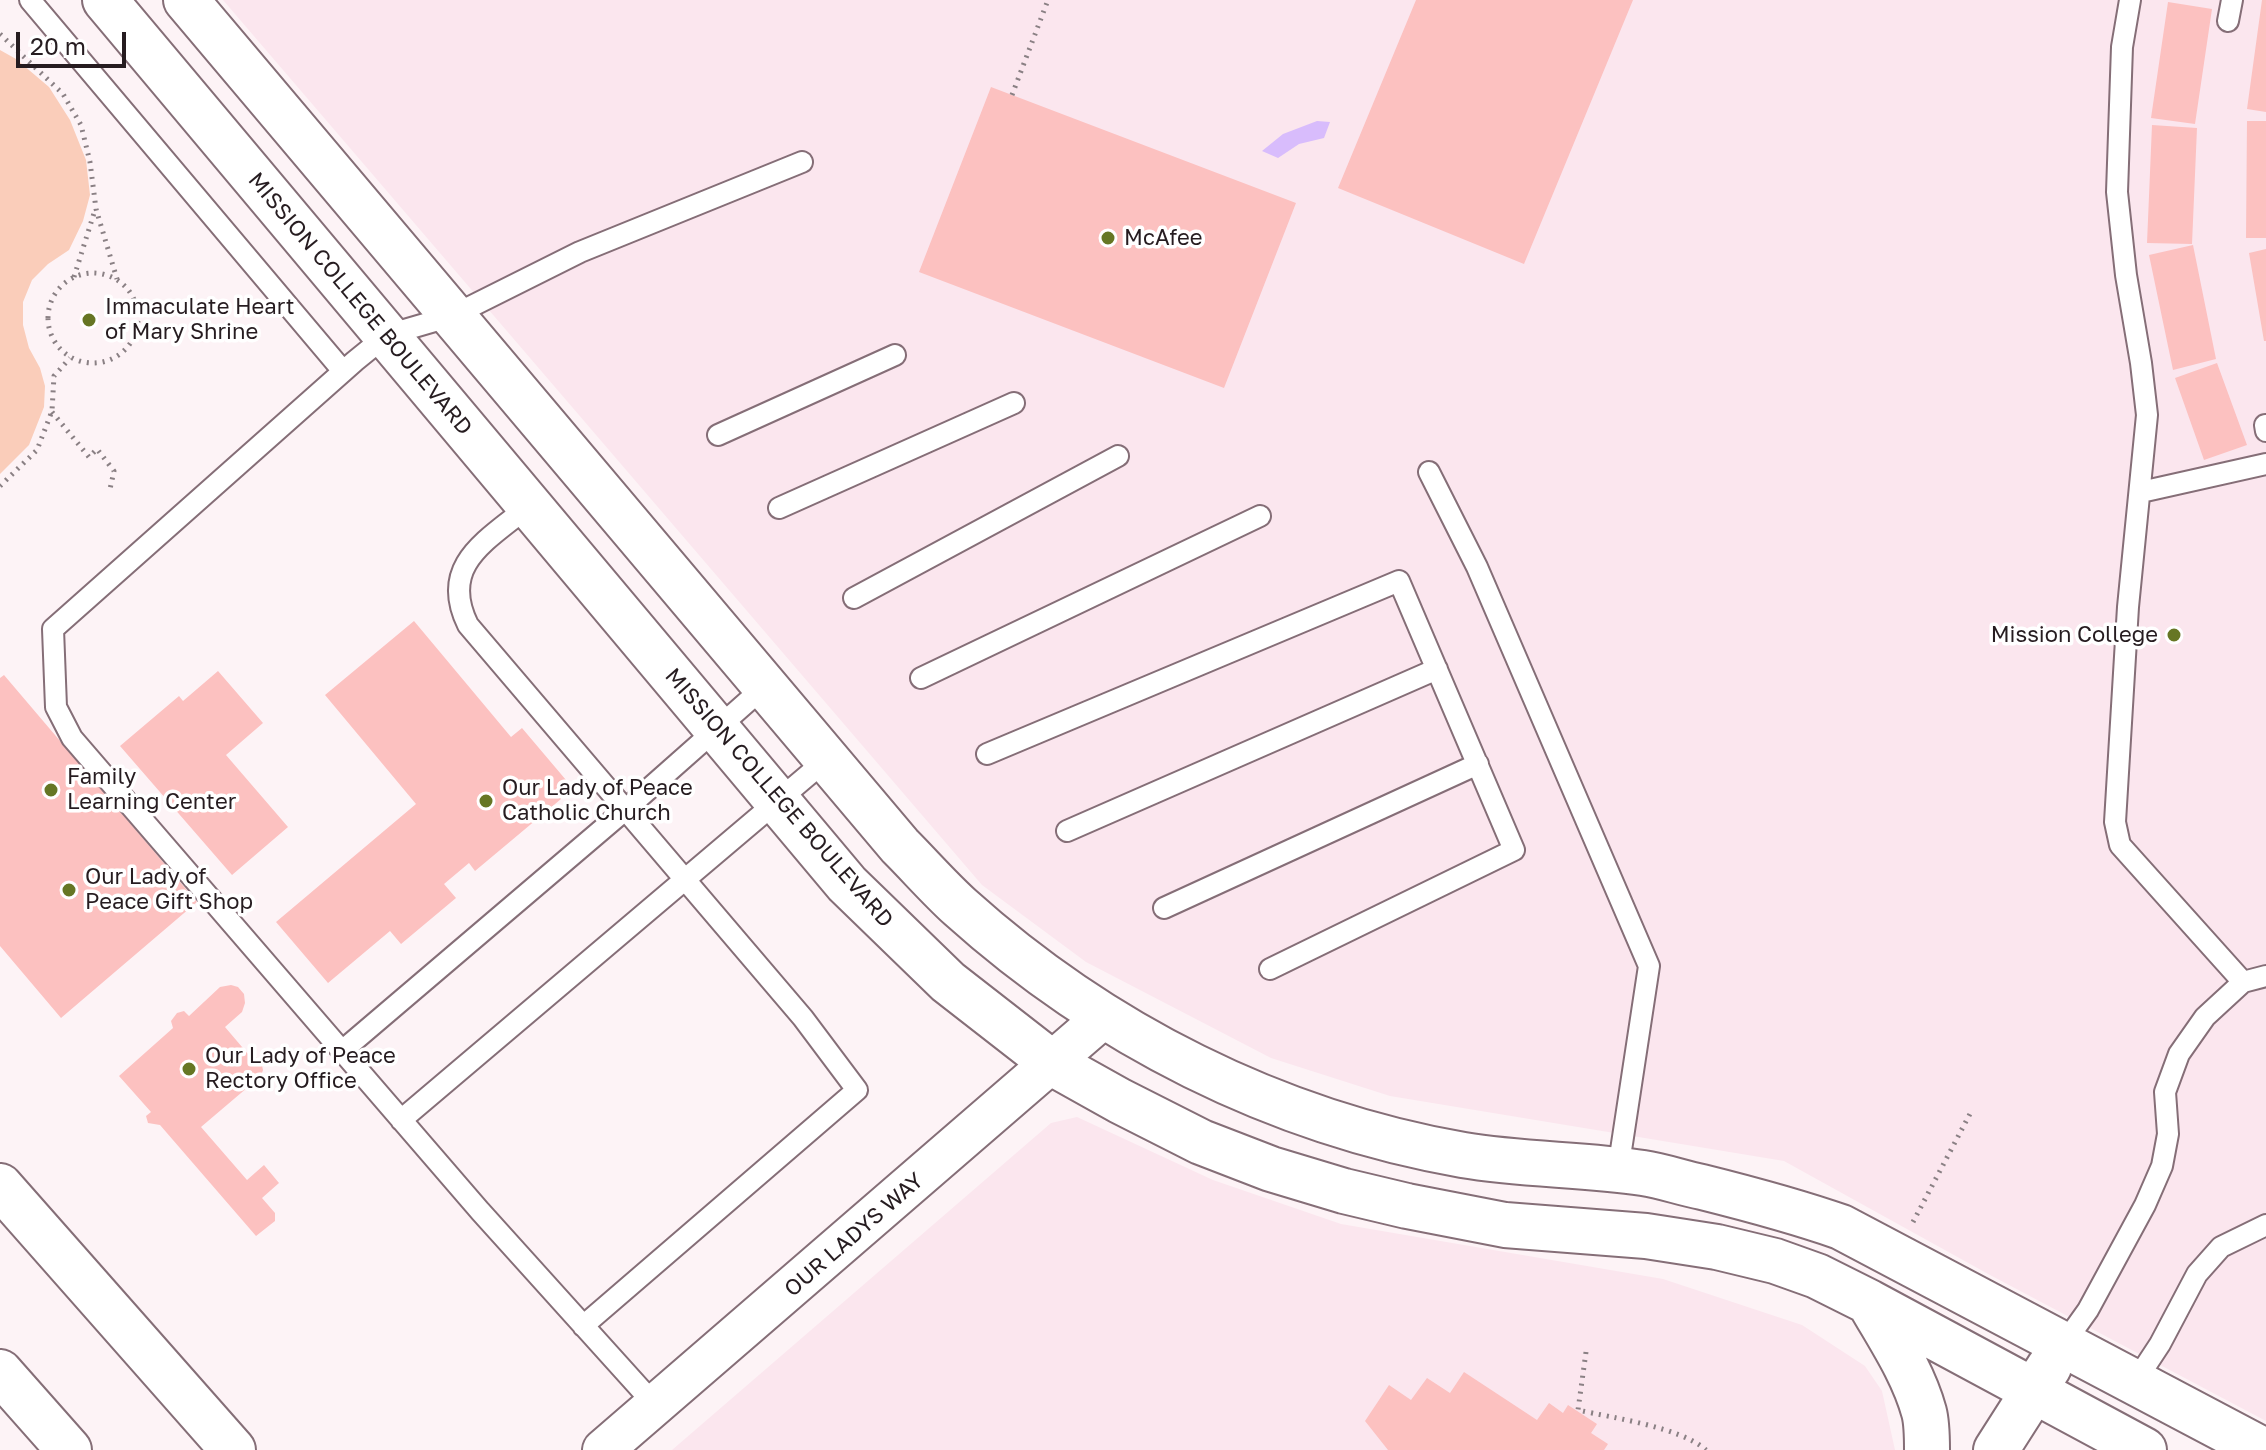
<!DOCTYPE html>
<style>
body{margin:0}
#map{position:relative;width:2266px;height:1450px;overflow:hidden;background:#fdf3f6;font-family:"Golos Text",sans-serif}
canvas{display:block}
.scale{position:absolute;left:16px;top:32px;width:110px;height:36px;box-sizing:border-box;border:4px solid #261c20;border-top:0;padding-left:10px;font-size:24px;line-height:28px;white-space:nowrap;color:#261c20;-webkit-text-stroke:6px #fff;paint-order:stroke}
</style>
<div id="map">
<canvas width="2266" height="1450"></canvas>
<div class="scale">20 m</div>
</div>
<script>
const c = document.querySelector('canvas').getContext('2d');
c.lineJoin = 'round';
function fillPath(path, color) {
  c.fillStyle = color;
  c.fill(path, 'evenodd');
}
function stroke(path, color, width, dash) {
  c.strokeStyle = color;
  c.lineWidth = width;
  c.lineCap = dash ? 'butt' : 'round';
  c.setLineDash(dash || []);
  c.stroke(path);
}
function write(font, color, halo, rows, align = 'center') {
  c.font = font + ' "Golos Text",sans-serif';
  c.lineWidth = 7;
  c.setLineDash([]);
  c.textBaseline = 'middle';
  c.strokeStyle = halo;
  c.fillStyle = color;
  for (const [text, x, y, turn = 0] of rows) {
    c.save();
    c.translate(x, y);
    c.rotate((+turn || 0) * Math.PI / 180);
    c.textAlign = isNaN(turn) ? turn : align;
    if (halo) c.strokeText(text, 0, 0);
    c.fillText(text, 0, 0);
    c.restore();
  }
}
const built = new Path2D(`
 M 223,0 L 2266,0 L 2266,1421 L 1990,1275 L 1784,1161 L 1390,1096 L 1271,1058 L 1086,962 L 982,885 Z
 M 1077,1117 L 1213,1180 L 1341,1224 L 1663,1279 L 1802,1325 L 1865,1366 L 1882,1391 L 1895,1450 L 672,1450 L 1051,1123 Z`);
const green = new Path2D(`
 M 0,50 L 16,59 L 49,87 L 70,120 L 86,160 L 90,195 L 83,221 L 69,250 L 48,264 L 32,280 L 23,302 L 23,325 L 29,348 L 40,368 L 45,386 L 44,407 L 29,445 L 0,474 Z`);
const water = new Path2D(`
 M 1317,121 L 1330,122 L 1324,138 L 1299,144 L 1278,158 L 1262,151 L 1283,134 Z`);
const building = new Path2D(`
 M 1416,0 L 1633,0 L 1524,264 L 1338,188 Z
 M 2262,0 L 2266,0 L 2266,112 L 2247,109 Z
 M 2168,2 L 2212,9 L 2195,124 L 2151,118 Z
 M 991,87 L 1296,203 L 1224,388 L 919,272 Z
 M 2247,121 L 2266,121 L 2266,238 L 2246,238 Z
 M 2152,125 L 2197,128 L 2192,244 L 2147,243 Z
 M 2193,245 L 2216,359 L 2173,370 L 2149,255 Z
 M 2266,249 L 2266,341 L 2264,341 L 2249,253 Z
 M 2217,363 L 2247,445 L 2204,460 L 2175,378 Z
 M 414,621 L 511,737 L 522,728 L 566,780 L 554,791 L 561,799 L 475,871 L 469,863 L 444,884 L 456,898 L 401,944 L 390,931 L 328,983 L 276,922 L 416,804 L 325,695 Z
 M 218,671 L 263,723 L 226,755 L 288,827 L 232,875 L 120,746 L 179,696 L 183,701 Z
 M 4,675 L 197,902 L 61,1018 L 0,946 L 0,678 Z
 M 231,985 L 238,987 L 244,994 L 245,1003 L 242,1012 L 225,1027 L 248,1054 L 255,1056 L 261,1061 L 263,1070 L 261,1076 L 201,1127 L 247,1180 L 264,1165 L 279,1183 L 262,1198 L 275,1213 L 275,1221 L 256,1236 L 160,1125 L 148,1123 L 146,1116 L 151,1112 L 119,1076 L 173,1028 L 171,1021 L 177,1013 L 184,1011 L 189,1016 L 220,987 Z
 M 1464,1372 L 1537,1420 L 1549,1403 L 1563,1413 L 1568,1405 L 1597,1424 L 1591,1433 L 1608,1444 L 1604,1450 L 1388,1450 L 1365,1421 L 1389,1385 L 1411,1400 L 1427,1378 L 1450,1393 Z`);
const path = new Path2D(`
 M 0,34 L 63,94 L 81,125 L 90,162 L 96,209 L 117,279
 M 1012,95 L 1048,0
 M48 318a45 45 0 1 1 90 0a45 45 0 1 1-90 0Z
 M 74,277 L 95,210
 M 52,412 L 89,457 L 97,449 L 114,471 L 110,489
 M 0,486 L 37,450 L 52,411 L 54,376 L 70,358
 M 1913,1222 L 1972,1110
 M 1586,1352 L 1578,1410 C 1613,1418 1680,1427 1706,1450`);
const service = new Path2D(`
 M 30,0 L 343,371
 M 2130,0 L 2122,47 L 2117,192 L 2126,275 L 2141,363 L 2147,415 L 2128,607 L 2115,822 L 2120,845 L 2243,982
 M 2228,21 L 2232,0
 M 2265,425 L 2266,431
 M 718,435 L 895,355
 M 1429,472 L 1477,567 L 1649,966 L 1618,1170
 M 2141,492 L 2266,464
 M 530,505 C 488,540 438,564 468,625 L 803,1018 L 857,1090 L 583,1326
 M 779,508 L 1014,403
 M 854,598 L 1118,456
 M 921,678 L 1260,516
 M 987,754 L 1399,581 L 1514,850 L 1270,969
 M 1067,831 L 1437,669
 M 1164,908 L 1478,764
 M 342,1051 L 625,810 L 764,687
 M 401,1120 L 826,760
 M 2063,1345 L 2088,1310 L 2145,1205 L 2162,1166 L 2168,1134 L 2165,1092 L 2179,1054 L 2205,1017 L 2243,982 L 2266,976
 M 2135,1382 L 2160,1344 L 2197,1274 L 2221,1247 L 2266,1225
 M 655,1405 L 480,1211 L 72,738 L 56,707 L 53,629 L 355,361 L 387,335 L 452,316 L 580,252 L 802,162`);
const minor = new Path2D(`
 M 603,1450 L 1104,1017`);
const tertiary = new Path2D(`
 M 105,0 L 847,884 L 948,982 L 1052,1063 L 1120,1101 L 1201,1142 L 1271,1169 L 1344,1191 L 1407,1206 L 1505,1225 L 1646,1236 L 1717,1247 L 1775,1261 L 1817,1276 L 1869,1302 L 2144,1450
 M 186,0 L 900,846 C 920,866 939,888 960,907 C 1101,1034 1275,1122 1463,1155 C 1522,1165 1583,1164 1643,1173 C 1663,1176 1682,1183 1702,1187 C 1750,1199 1795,1211 1841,1227 L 2263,1450
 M 1869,1302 C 1889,1337 1913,1372 1924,1412 C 1927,1423 1927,1438 1927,1450
 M 1996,1450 L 2049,1367`);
const primary = new Path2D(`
 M 0,1186 L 233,1450
 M 0,1372 L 69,1450`);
const markers = [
 [1108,238,8,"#667624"],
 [89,320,8,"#667624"],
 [2174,635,8,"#667624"],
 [51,790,8,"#667624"],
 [486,801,8,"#667624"],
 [69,890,8,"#667624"],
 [189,1069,8,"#667624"]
];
const poiNames = [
 ["McAfee",1124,238],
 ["Immaculate Heart",105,307],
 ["of Mary Shrine",105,332],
 ["Mission College",2158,635,"right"],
 ["Family",67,777],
 ["Learning Center",67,802],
 ["Our Lady of Peace",502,788],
 ["Catholic Church",502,813],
 ["Our Lady of",85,877],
 ["Peace Gift Shop",85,902],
 ["Our Lady of Peace",205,1056],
 ["Rectory Office",205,1081]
];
const streetNames = [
 ["MISSION COLLEGE BOULEVARD",360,304,50],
 ["MISSION COLLEGE BOULEVARD",779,798,49],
 ["OUR LADYS WAY",854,1235,-41]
];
fillPath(built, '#fbe6ee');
fillPath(green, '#facdba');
fillPath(water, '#d8bcfc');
fillPath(building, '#fcc1c0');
stroke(service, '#856e77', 24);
stroke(minor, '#856e77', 44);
stroke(tertiary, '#856e77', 48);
stroke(primary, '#856e77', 48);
stroke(path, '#8a8084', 5, [2, 6]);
stroke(service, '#fff', 20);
stroke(minor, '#fff', 40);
stroke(tertiary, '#fff', 44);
stroke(primary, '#fff', 44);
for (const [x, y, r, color] of markers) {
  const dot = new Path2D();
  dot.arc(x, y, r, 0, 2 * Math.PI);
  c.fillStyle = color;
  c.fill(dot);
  stroke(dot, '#fff', 3);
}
write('22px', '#261c20', '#fff', poiNames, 'left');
write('22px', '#261c20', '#fff', streetNames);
</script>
